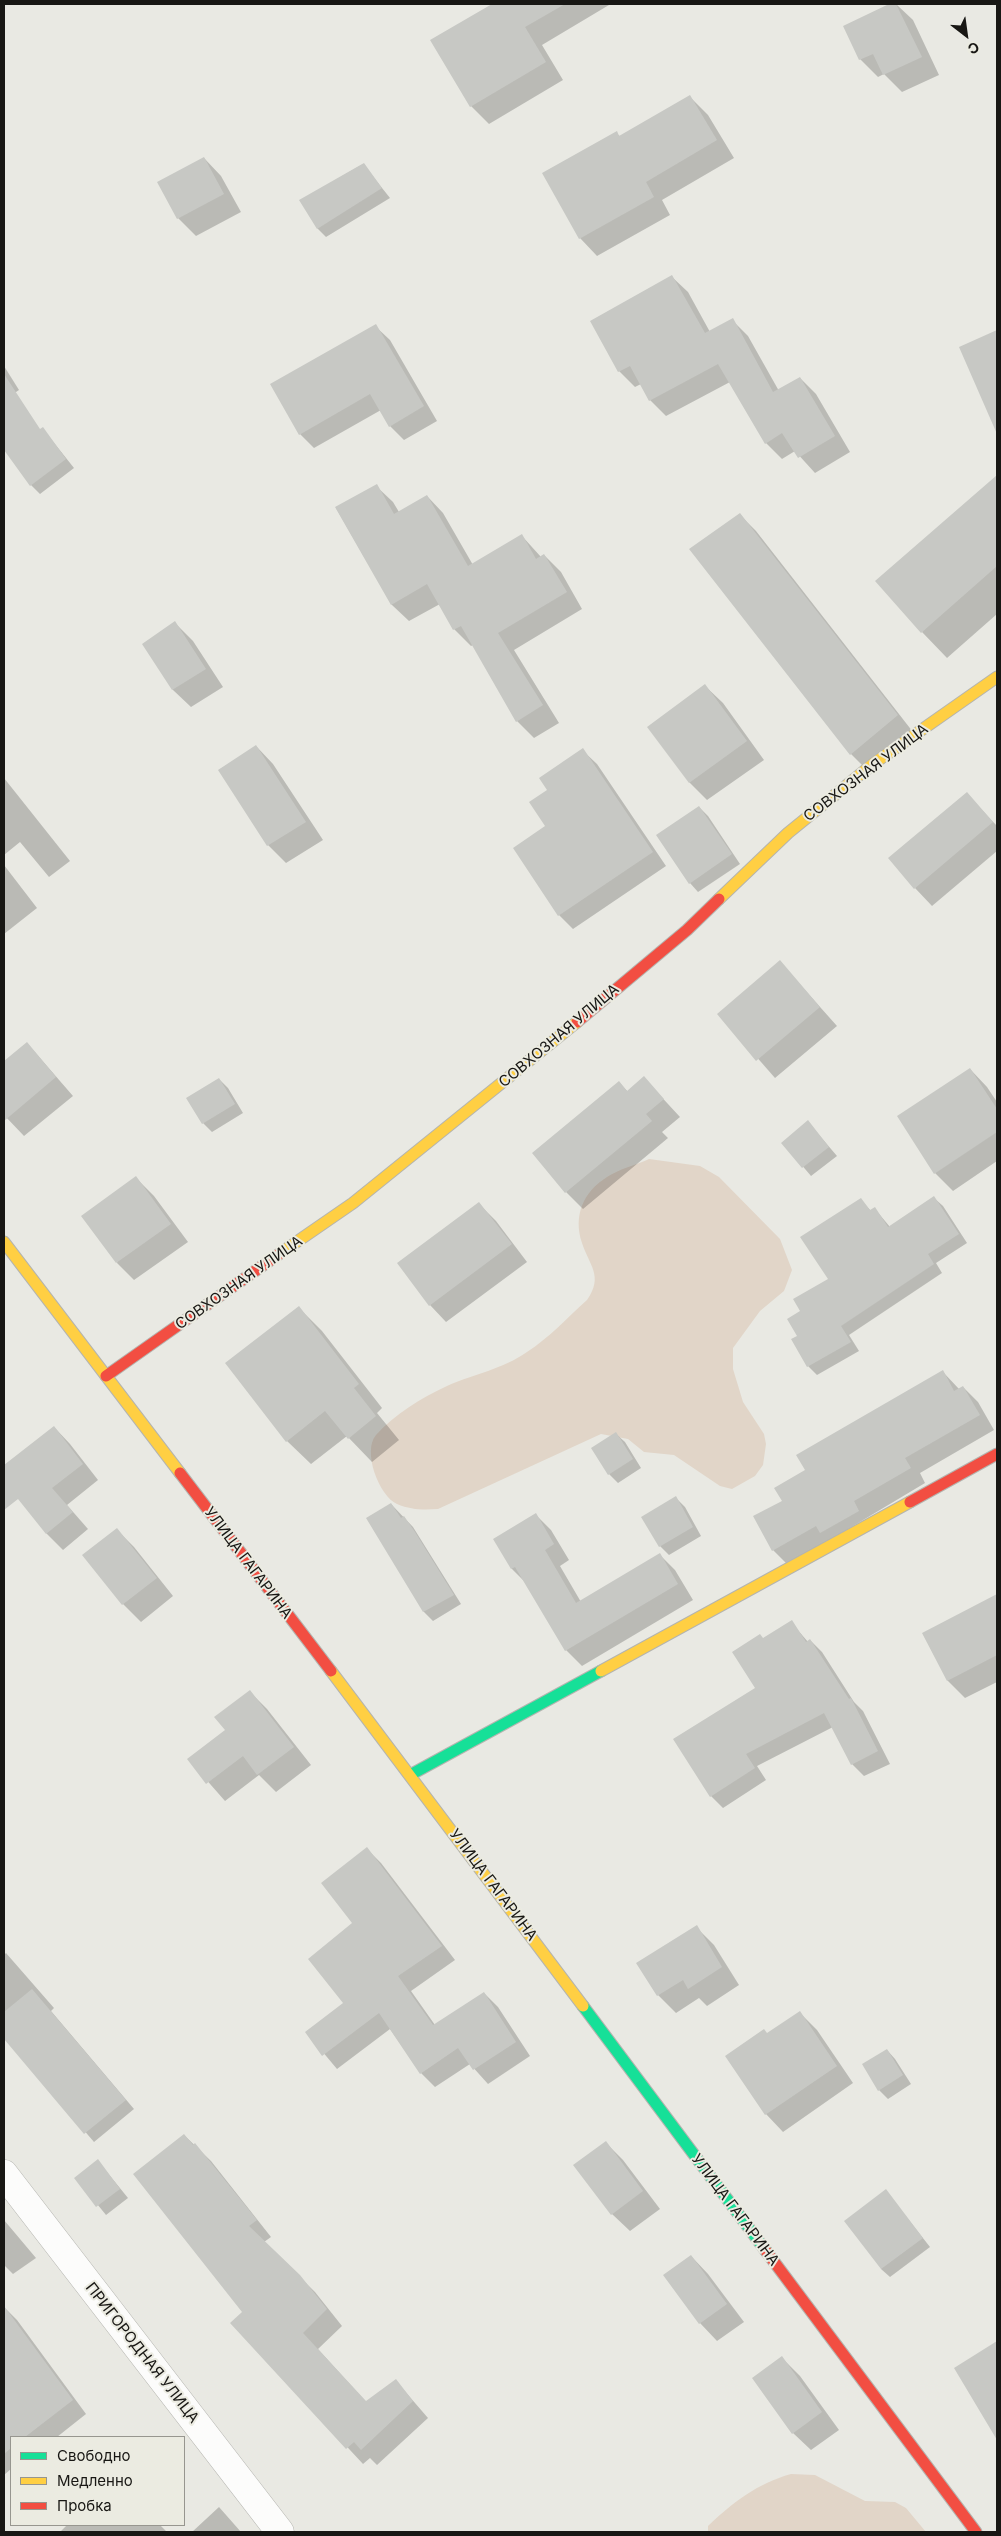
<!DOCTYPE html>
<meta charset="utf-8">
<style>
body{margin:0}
#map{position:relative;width:1001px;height:2536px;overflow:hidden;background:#e9e9e3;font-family:Inter,sans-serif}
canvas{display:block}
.frame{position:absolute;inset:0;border:5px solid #181714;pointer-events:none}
.legend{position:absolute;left:10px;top:2436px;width:175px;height:90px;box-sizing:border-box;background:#ebebe1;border:1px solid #97968f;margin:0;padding:6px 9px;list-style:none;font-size:15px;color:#181714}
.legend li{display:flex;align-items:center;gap:10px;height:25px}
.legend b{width:25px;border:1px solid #97968f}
.north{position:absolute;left:941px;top:10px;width:50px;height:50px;-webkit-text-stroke:4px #ebebe1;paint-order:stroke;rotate:150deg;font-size:14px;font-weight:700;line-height:20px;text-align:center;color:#181714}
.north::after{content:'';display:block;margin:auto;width:18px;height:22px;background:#181714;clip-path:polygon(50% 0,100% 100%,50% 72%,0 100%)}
</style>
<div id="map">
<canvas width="1001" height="2536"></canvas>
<div class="frame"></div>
<ul class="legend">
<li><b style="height:6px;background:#16e098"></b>Свободно</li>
<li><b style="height:6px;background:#ffcf43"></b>Медленно</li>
<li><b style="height:6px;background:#f24e42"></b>Пробка</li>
</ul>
<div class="north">С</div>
</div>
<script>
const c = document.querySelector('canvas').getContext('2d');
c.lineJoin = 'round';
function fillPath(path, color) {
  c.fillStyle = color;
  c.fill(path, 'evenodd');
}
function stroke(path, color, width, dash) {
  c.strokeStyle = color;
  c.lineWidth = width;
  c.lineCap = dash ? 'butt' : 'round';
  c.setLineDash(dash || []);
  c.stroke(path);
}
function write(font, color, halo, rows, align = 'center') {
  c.font = font + ' Inter,sans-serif';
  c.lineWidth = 4;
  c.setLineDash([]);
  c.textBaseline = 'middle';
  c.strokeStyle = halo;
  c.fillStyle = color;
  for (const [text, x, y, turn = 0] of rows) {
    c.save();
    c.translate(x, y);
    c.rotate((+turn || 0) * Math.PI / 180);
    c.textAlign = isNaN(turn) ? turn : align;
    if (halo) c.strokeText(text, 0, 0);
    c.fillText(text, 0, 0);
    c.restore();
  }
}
const green = new Path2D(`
 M 649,1159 L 700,1166 L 719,1177 L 780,1239 L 792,1270 L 784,1291 L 760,1311 L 733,1348 L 733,1369 L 743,1402 L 764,1434 L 766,1444 L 763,1465 L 755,1476 L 732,1489 L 720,1486 L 674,1455 L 644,1452 L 628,1439 L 601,1434 L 438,1509 C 424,1510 411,1510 397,1504 C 379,1496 362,1451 376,1435 C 395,1414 421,1398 447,1386 C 474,1374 503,1369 527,1352 C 549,1338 568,1317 587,1300 C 604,1276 589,1265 582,1243 C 573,1216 583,1192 607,1177 C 619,1169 636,1165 649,1159 Z
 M 791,2474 L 815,2475 L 865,2501 L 895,2502 L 906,2508 L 926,2532 L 708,2532 L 708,2526 C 732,2503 758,2483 791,2474 Z`);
const shadow = new Path2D(`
 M 495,4 L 609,5 L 542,45 L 563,80 L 489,124 L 471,106 L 432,41 Z
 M 892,4 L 896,4 L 913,20 L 939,75 L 902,92 L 884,74 L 878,77 L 860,59 L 845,26 Z
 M 690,97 L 708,115 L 734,158 L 662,200 L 670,215 L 597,256 L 580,238 L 616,133 L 621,137 Z
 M 204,158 L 221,176 L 241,212 L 196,236 L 178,218 L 159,183 Z
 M 363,164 L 390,198 L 326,237 L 318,229 L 301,200 Z
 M 672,277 L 688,292 L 710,332 L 732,320 L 748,336 L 779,391 L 800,378 L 816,394 L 850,452 L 815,473 L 795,451 L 782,459 L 766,443 L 730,382 L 666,416 L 650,400 L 641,384 L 635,387 L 619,371 L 592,322 Z
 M 375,326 L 390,340 L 437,421 L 404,440 L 390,426 L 381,410 L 314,448 L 300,434 Z
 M 997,332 L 997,402 L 995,403 L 961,348 Z
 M 4,366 L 19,390 L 4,400 Z
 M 43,429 L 74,468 L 40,494 L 31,485 Z
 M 376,486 L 393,502 L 399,512 L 427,496 L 443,513 L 473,565 L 522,536 L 541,557 L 544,555 L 561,572 L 582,609 L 514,650 L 559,723 L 534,738 L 517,721 L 473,645 L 471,646 L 454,629 L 440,604 L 409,621 L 392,605 L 336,508 Z
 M 986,486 L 997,497 L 997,614 L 947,658 L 922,632 Z
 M 740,515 L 756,531 L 913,732 L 867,770 L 851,754 L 691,549 Z
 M 175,623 L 193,641 L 223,687 L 191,707 L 173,690 L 144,644 Z
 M 705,686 L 723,703 L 764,760 L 707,800 L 690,783 L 649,727 Z
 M 256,746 L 273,764 L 323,840 L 286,863 L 268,845 L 219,770 Z
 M 582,750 L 597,764 L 666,866 L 573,929 L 559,915 L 547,826 L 549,790 Z
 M 4,778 L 70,861 L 49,877 L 20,842 L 4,855 Z
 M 967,794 L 997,826 L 997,851 L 932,906 L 915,888 Z
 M 699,807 L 708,816 L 740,864 L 698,892 L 690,883 Z
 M 4,865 L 37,908 L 4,934 Z
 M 780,962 L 837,1026 L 775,1078 L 719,1014 Z
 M 27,1043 L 73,1096 L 24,1136 L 4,1115 L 4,1062 Z
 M 970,1069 L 987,1087 L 997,1102 L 997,1161 L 953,1191 L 935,1173 Z
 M 644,1078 L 680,1117 L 662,1132 L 668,1138 L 583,1209 L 566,1192 L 619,1082 L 628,1092 Z
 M 219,1079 L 228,1088 L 243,1113 L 212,1132 L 203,1123 L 188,1098 Z
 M 808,1122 L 837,1156 L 811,1176 L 783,1143 Z
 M 136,1178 L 154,1196 L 188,1242 L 134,1280 L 117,1263 Z
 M 934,1198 L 943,1206 L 967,1243 L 936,1263 L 942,1273 L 849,1335 L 859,1351 L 817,1375 L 808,1366 L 798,1336 L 802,1311 L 830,1279 L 861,1200 L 871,1211 L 875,1209 L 890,1227 Z
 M 479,1204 L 496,1221 L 527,1262 L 446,1322 L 430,1305 Z
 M 299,1308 L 322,1331 L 382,1408 L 377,1413 L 399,1440 L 372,1462 L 347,1436 L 311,1464 L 287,1441 Z
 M 943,1372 L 959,1389 L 963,1387 L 978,1402 L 994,1430 L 920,1473 L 925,1483 L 788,1565 L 773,1550 L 755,1517 L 783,1501 L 807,1470 Z
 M 54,1427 L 70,1444 L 98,1480 L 67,1505 L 88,1529 L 63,1550 L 47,1534 L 5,1480 Z
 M 616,1434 L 625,1442 L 641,1468 L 618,1483 L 609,1474 Z
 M 676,1498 L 685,1507 L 701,1536 L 669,1555 L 660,1546 Z
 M 391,1504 L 413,1527 L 461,1604 L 433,1621 L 424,1612 L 367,1518 Z
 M 536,1515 L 551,1530 L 569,1560 L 560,1566 L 581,1602 L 660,1555 L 675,1570 L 693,1600 L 582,1666 L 566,1650 L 527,1584 L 512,1569 L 495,1539 Z
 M 117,1530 L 134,1547 L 173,1596 L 141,1622 L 123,1604 L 84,1555 Z
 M 997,1596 L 997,1682 L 965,1698 L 948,1681 L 923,1634 Z
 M 791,1622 L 808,1642 L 810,1640 L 822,1652 L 854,1702 L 863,1711 L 890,1764 L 864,1776 L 852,1764 L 833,1727 L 757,1766 L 766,1780 L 723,1808 L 711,1796 L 757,1688 L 764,1639 Z
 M 250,1692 L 267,1709 L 311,1765 L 276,1792 L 259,1775 L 225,1801 L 189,1760 L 226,1730 Z
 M 367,1849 L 381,1863 L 455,1960 L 411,1991 L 435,2025 L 484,1993 L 498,2007 L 530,2056 L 488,2084 L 470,2064 L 435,2087 L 421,2073 L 390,2029 L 337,2069 L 306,2032 L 345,2003 L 353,1923 Z
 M 696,1927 L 714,1945 L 739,1985 L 707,2006 L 699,1998 L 676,2013 L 658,1995 Z
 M 6,1953 L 54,2008 L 51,2011 L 134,2109 L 94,2142 L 4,2037 L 4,1955 Z
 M 800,2013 L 817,2030 L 853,2083 L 783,2132 L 766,2114 L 768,2035 Z
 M 887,2050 L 895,2059 L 911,2084 L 888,2099 L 879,2090 Z
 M 184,2135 L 211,2161 L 271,2237 L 264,2242 L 315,2292 L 342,2326 L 318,2349 L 366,2402 L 396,2381 L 428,2418 L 377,2465 L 370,2458 L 363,2464 L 232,2323 L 244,2312 Z
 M 606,2143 L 623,2160 L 660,2209 L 630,2231 L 612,2214 Z
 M 98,2161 L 128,2198 L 106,2215 L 76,2178 Z
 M 886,2191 L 930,2247 L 890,2277 L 881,2269 Z
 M 4,2220 L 36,2258 L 13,2274 L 4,2265 Z
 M 691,2256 L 708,2274 L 744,2322 L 717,2341 L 700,2323 Z
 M 4,2307 L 17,2320 L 86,2414 L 57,2437 L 11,2437 L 11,2469 L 4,2475 Z
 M 997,2343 L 997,2427 L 981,2410 L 956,2368 Z
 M 782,2358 L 800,2376 L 839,2430 L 811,2450 L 793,2433 Z
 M 219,2507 L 241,2532 L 192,2532 Z
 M 67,2525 L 160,2525 L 167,2532 L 60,2532 Z`);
const building = new Path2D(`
 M 492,4 L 565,4 L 525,27 L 546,62 L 470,107 L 430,40 Z
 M 889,4 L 896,4 L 922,57 L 883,75 L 873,54 L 859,60 L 843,26 Z
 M 690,95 L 717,140 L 646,182 L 654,197 L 579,239 L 542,173 L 617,131 L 619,136 Z
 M 204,157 L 224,194 L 177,219 L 157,182 Z
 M 364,163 L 382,188 L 317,229 L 299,200 Z
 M 672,275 L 705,333 L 733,318 L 773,392 L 800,377 L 835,436 L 798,458 L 782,433 L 765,444 L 718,364 L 649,401 L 630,366 L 618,372 L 590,321 Z
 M 376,324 L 424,406 L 389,427 L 370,394 L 299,435 L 270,384 Z
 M 997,330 L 997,434 L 959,347 Z
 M 4,374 L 40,429 L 43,427 L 66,459 L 30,486 L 4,450 Z
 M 997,475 L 997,566 L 921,633 L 875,581 Z
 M 377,484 L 394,514 L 427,495 L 468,566 L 522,534 L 536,559 L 544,554 L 567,592 L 498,633 L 543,705 L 516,722 L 461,626 L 453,630 L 427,584 L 391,605 L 335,507 Z
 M 740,513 L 898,715 L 850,755 L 689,549 Z
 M 175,621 L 206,669 L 172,690 L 142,644 Z
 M 705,684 L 747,741 L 689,783 L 647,727 Z
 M 256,745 L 306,822 L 267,846 L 218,770 Z
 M 583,748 L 653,852 L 558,916 L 513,848 L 545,826 L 529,802 L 547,790 L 539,778 Z
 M 967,792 L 993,822 L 914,889 L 888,858 Z
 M 699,806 L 732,854 L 689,884 L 656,835 Z
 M 780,960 L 820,1007 L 756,1061 L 717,1014 Z
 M 27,1042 L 56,1077 L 4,1121 L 4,1061 Z
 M 970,1068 L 997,1109 L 997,1132 L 934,1174 L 897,1116 Z
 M 644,1076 L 664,1099 L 646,1114 L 652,1121 L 565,1193 L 532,1153 L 619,1081 L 627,1091 Z
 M 219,1078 L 235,1104 L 202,1124 L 186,1098 Z
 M 808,1120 L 829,1147 L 802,1168 L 781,1143 Z
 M 136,1176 L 171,1224 L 116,1263 L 81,1216 Z
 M 934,1196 L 959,1234 L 928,1254 L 934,1264 L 841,1326 L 851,1342 L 807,1367 L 791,1339 L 797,1336 L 787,1319 L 800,1311 L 793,1299 L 828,1279 L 800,1237 L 861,1198 L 870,1210 L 875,1207 L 888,1227 Z
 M 479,1202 L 512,1244 L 429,1306 L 397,1263 Z
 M 299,1306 L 359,1384 L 354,1388 L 376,1416 L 348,1439 L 325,1411 L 286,1442 L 225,1363 Z
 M 943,1370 L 954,1391 L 963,1386 L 980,1415 L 905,1458 L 911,1468 L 854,1501 L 859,1511 L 820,1533 L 816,1526 L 772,1551 L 753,1516 L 782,1501 L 774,1488 L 805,1470 L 796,1455 Z
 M 54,1426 L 83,1464 L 52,1488 L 73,1512 L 46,1534 L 18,1499 L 4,1510 L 4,1465 Z
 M 616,1432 L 633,1459 L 608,1475 L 591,1448 Z
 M 676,1496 L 693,1527 L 659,1547 L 641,1517 Z
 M 391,1503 L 401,1518 L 404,1516 L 415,1532 L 454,1595 L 423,1612 L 366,1518 Z
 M 536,1513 L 554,1544 L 545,1550 L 576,1603 L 660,1553 L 678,1584 L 565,1651 L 515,1567 L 511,1569 L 493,1539 Z
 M 117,1528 L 157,1578 L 122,1605 L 82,1555 Z
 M 997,1594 L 997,1655 L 947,1681 L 922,1633 Z
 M 792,1620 L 806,1642 L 810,1639 L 849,1699 L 851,1698 L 878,1751 L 851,1765 L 824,1713 L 746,1754 L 755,1768 L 710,1797 L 673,1739 L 755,1688 L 732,1652 L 760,1634 L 763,1638 Z
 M 250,1690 L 294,1747 L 257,1775 L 243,1756 L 206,1784 L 187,1759 L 225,1730 L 214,1717 Z
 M 367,1847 L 442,1946 L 398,1976 L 433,2025 L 484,1992 L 516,2042 L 473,2070 L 458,2048 L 420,2074 L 379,2013 L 322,2056 L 305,2032 L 343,2003 L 308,1959 L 352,1923 L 321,1883 Z
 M 697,1925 L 722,1967 L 688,1989 L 683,1980 L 657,1996 L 636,1963 Z
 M 32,1989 L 126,2100 L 84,2134 L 4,2039 L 4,2012 Z
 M 800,2011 L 837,2066 L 765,2115 L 725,2056 L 764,2029 L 767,2033 Z
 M 887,2049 L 903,2075 L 878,2091 L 862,2064 Z
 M 184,2134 L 193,2145 L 195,2143 L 257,2220 L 249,2226 L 300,2275 L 327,2309 L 303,2333 L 366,2401 L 396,2379 L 413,2401 L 361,2450 L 354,2442 L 346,2449 L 230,2323 L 242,2312 L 133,2174 Z
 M 606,2141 L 643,2191 L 611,2215 L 573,2165 Z
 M 98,2159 L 120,2189 L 96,2207 L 74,2178 Z
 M 886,2189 L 923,2238 L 881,2269 L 844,2221 Z
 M 691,2255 L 727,2304 L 699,2324 L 663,2275 Z
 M 4,2306 L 73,2400 L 25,2437 L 11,2437 L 11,2448 L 4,2454 Z
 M 997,2341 L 997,2440 L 954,2368 Z
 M 782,2356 L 822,2412 L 792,2434 L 752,2378 Z`);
const street = new Path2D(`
 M 4,2174 L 280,2532`);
const fast = new Path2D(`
 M 410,1775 L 601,1671
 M 583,2006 L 766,2251`);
const slow = new Path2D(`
 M 719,899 L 788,833 L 873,764 L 997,677
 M 4,1242 L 180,1473
 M 282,1252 L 353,1203 L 577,1022
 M 331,1671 L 583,2006
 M 601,1671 L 910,1502`);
const jam = new Path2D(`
 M 577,1022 L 687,930 L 719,899
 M 106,1376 L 282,1252
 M 180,1473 L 331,1671
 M 910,1502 L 997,1454
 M 766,2251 L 976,2532`);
const streetNames = [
 ["СОВХОЗНАЯ УЛИЦА",866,773,-37],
 ["СОВХОЗНАЯ УЛИЦА",559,1036,-40],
 ["СОВХОЗНАЯ УЛИЦА",239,1283,-35],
 ["УЛИЦА ГАГАРИНА",248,1563,53],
 ["УЛИЦА ГАГАРИНА",493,1885,53],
 ["УЛИЦА ГАГАРИНА",735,2210,53],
 ["ПРИГОРОДНАЯ УЛИЦА",142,2353,52]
];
fillPath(green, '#e1d5c8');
fillPath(shadow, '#0003');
fillPath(building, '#c7c8c4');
stroke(street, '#b4b4af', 29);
stroke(fast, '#b4b4af', 13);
stroke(slow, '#b4b4af', 13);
stroke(jam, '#b4b4af', 13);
stroke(street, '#fcfcfb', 28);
stroke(fast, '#16e098', 11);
stroke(slow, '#ffcf43', 11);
stroke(jam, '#f24e42', 11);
write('15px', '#181714', '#ebebe1', streetNames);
</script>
